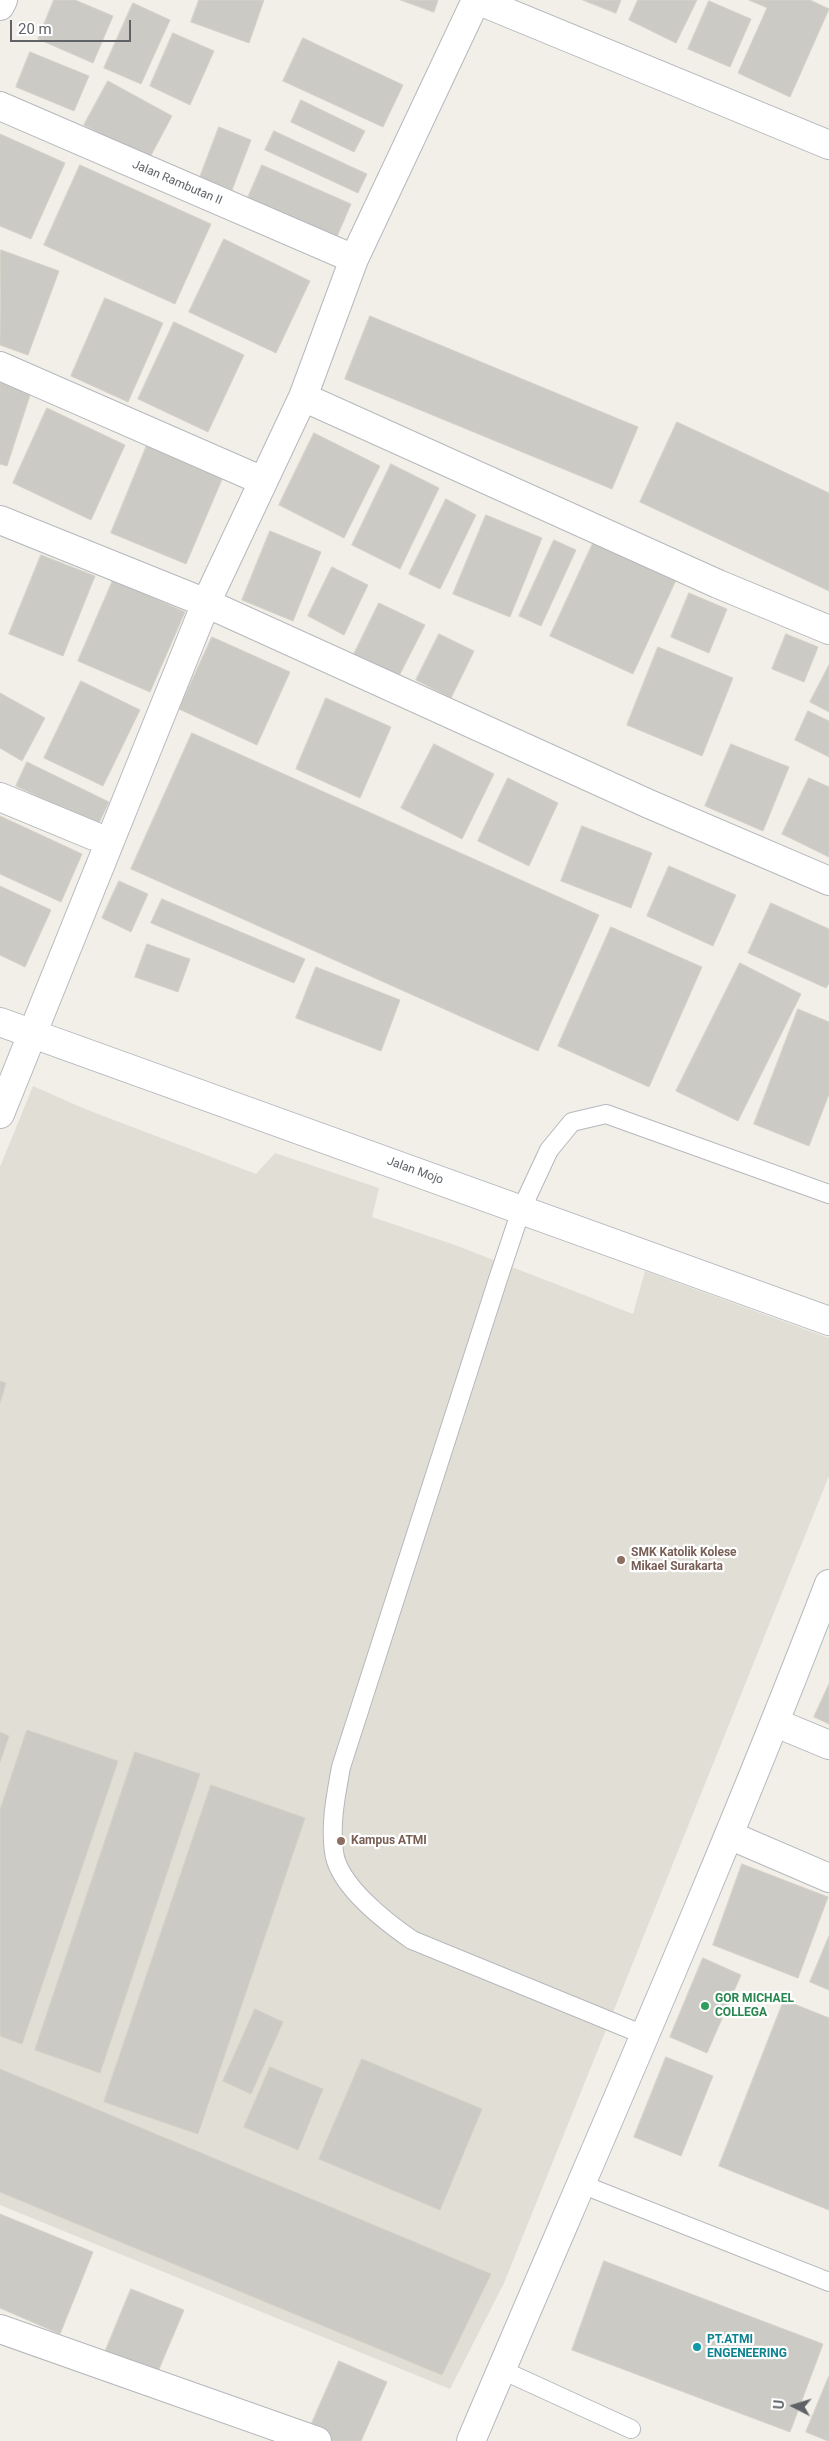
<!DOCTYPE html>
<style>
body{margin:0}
#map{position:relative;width:829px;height:2441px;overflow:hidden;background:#f1efe8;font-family:Roboto,sans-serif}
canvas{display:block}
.north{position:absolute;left:769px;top:2381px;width:50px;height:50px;-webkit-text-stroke:4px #fff;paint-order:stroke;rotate:275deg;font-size:14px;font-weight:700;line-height:20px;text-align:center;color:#5f6368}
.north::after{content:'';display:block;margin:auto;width:18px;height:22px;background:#5f6368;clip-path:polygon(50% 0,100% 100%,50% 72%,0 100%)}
.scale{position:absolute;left:10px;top:20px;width:121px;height:22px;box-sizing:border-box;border:2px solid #5f6368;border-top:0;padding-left:6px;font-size:15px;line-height:18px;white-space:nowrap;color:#5f6368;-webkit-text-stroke:4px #fff;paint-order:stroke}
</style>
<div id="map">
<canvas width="829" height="2441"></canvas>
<div class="north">U</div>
<div class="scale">20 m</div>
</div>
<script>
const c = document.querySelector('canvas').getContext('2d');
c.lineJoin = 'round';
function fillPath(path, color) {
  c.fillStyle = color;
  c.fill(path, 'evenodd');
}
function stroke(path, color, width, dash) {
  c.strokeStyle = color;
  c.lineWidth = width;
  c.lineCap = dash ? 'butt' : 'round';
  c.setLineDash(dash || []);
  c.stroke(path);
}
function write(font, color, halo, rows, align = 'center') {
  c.font = font + ' Roboto,sans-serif';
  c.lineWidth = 4.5;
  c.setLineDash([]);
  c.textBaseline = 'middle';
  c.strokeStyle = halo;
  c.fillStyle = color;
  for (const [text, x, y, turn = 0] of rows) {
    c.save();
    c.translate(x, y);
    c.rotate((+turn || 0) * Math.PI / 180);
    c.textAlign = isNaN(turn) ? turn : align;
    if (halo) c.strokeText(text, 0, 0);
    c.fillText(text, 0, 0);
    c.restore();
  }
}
const education = new Path2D(`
 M 33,1086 L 85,1109 L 256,1174 L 275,1153 L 379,1188 L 372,1217 L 455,1245 L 633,1314 L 645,1271 L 829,1338 L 829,1476 L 504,2283 L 450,2389 L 0,2205 L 0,1167 Z`);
const building = new Path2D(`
 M 54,0 L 75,0 L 113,16 L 93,63 L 38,39 Z
 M 199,0 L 264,0 L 249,43 L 191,22 Z
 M 401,0 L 438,0 L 434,12 Z
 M 583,0 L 621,0 L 616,13 Z
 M 638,0 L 697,0 L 676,43 L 629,20 Z
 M 749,0 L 810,0 L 829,9 L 790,97 L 738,73 L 767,8 Z
 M 709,1 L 751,19 L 730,67 L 688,49 Z
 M 133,3 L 170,20 L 141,84 L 104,68 Z
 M 173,33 L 214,51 L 190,105 L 150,86 Z
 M 303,38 L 403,85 L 383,127 L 283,81 Z
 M 30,52 L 89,76 L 74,111 L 16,87 Z
 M 108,81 L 172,116 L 149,159 L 84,125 Z
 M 301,100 L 365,131 L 354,152 L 291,122 Z
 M 219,127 L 251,140 L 232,190 L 200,177 Z
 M 274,131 L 367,174 L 358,193 L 265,150 Z
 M 0,134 L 65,163 L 31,239 L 0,226 Z
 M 80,165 L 211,224 L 175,304 L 44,245 Z
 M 262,165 L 351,204 L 335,241 L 246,202 Z
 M 224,239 L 310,281 L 276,353 L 189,312 Z
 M 1,250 L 59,271 L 28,355 L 0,345 Z
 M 105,298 L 163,323 L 128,402 L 71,376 Z
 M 370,316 L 638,427 L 612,489 L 345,379 Z
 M 174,322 L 244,355 L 208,432 L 138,399 Z
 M 0,378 L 32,389 L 7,466 L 0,464 Z
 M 47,408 L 125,445 L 91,520 L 13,483 Z
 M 677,422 L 829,493 L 829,591 L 640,502 Z
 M 314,433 L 380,466 L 344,538 L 279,505 Z
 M 147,445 L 223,477 L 186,564 L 111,533 Z
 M 391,464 L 439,488 L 400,569 L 352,545 Z
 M 446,499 L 476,515 L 440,589 L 409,574 Z
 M 486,515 L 542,538 L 510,617 L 453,594 Z
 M 270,531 L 321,552 L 293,621 L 242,600 Z
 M 554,540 L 576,550 L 541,626 L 519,616 Z
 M 593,543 L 676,580 L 633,674 L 550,636 Z
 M 41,555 L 95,576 L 63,656 L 9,634 Z
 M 332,567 L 368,585 L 344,635 L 308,616 Z
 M 113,580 L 185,612 L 150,692 L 78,661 Z
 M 689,593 L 727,609 L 709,653 L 671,637 Z
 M 379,603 L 425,625 L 399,676 L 354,654 Z
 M 439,634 L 474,651 L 451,698 L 416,680 Z
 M 786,634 L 818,647 L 804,682 L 772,669 Z
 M 212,637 L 290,672 L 257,745 L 179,709 Z
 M 658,647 L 733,678 L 702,756 L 627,725 Z
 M 829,665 L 829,712 L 810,702 Z
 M 81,681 L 140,710 L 103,786 L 44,758 Z
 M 0,693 L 45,718 L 22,761 L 0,748 Z
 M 326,698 L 391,727 L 360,798 L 296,769 Z
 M 808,711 L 829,721 L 829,757 L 795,740 Z
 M 192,733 L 599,915 L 538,1051 L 131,869 Z
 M 434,744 L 494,774 L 462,839 L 401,808 Z
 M 731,744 L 789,767 L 763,831 L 705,806 Z
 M 27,762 L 109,802 L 98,825 L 16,786 Z
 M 508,778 L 558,803 L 529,866 L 478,841 Z
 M 809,778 L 829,787 L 829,857 L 782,834 Z
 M 0,816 L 82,854 L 61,902 L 0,874 Z
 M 582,826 L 652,853 L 631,908 L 561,881 Z
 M 669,866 L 736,895 L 713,946 L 647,916 Z
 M 119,881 L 148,894 L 131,932 L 102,918 Z
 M 0,886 L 51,910 L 25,967 L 0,955 Z
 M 162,899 L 305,959 L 294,983 L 151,923 Z
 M 771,903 L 829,929 L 829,983 L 826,988 L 748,953 Z
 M 611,927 L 702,967 L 649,1087 L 558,1046 Z
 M 147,944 L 190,959 L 178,992 L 135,977 Z
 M 740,963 L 801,994 L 738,1121 L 676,1091 Z
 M 316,967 L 400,1000 L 381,1051 L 296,1018 Z
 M 798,1009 L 829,1022 L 829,1094 L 809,1146 L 754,1124 Z
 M 0,1381 L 6,1383 L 0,1403 Z
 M 829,1684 L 829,1724 L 814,1717 Z
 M 27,1730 L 118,1761 L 22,2044 L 0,2036 L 0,1810 Z
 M 0,1732 L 9,1736 L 0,1762 Z
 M 135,1752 L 200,1774 L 100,2073 L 35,2050 Z
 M 211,1785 L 305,1818 L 198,2134 L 104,2102 Z
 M 742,1864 L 828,1897 L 798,1978 L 713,1945 Z
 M 829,1936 L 829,1990 L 810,1982 Z
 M 703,1958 L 741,1975 L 707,2053 L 670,2037 Z
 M 784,2000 L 829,2018 L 829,2210 L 719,2166 Z
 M 255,2009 L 283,2022 L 251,2094 L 223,2081 Z
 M 666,2057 L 713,2076 L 681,2156 L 634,2137 Z
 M 362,2059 L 482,2109 L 440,2210 L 319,2159 Z
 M 270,2067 L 323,2089 L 298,2150 L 244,2127 Z
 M 0,2069 L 491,2274 L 442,2375 L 0,2192 Z
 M 0,2214 L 93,2252 L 60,2334 L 0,2308 Z
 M 604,2261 L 823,2344 L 790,2432 L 572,2350 Z
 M 131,2289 L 184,2310 L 157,2374 L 105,2352 Z
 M 339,2361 L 387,2382 L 361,2441 L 328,2441 L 308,2432 Z
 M 829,2376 L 829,2441 L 828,2441 L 806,2432 Z`);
const lane = new Path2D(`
 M 644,2035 L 412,1940 C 386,1922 338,1885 334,1852 C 330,1823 336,1795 341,1767 L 498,1279 L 521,1210 L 549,1150 L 572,1122 L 606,1114 L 829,1194
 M 581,2184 L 829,2282
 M 502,2370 L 631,2429`);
const street = new Path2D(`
 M 477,0 L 829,145
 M 0,6 L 3,0
 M 0,106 L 354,259
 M 0,366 L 263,481
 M 303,397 L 718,584 L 829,630
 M 0,520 L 206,603 L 649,804 L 829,881
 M 0,797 L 94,836
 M 0,1114 L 206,603 L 303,397 L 354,259 L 476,0
 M 776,1723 L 829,1745
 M 729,1835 L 829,1878
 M 0,2329 L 317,2441`);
const secondary = new Path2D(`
 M 0,1022 L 829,1321
 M 471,2441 C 592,2156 718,1873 829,1584`);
const markers = [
 [621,1560,5,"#8d6e63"],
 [341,1841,5,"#8d6e63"],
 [705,2006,5,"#2e9e5b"],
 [697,2347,5,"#0f9aa8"]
];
const streetNames = [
 ["Jalan Rambutan II",177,183,23],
 ["Jalan Mojo",415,1171,20]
];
const educationNames = [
 ["SMK Katolik Kolese",631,1553],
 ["Mikael Surakarta",631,1567],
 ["Kampus ATMI",351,1841]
];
const leisureNames = [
 ["GOR MICHAEL",715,1999],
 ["COLLEGA",715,2013]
];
const cultureNames = [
 ["PT.ATMI",707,2340],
 ["ENGENEERING",707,2354]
];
fillPath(education, '#e1ded6');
fillPath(building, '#cccac5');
stroke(building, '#d6d1c6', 1);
stroke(lane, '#b5b8bc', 20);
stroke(street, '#b5b8bc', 30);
stroke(secondary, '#b6babf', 30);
stroke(lane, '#fff', 18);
stroke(street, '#fff', 28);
stroke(secondary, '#fff', 28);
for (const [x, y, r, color] of markers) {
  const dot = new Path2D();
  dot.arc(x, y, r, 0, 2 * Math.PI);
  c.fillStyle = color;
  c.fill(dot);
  stroke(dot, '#fff', 2);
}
write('12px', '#5f6368', '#fff', streetNames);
write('bold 12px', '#785e54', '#fff', educationNames, 'left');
write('bold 12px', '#27864d', '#fff', leisureNames, 'left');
write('bold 12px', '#0d838f', '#fff', cultureNames, 'left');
</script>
